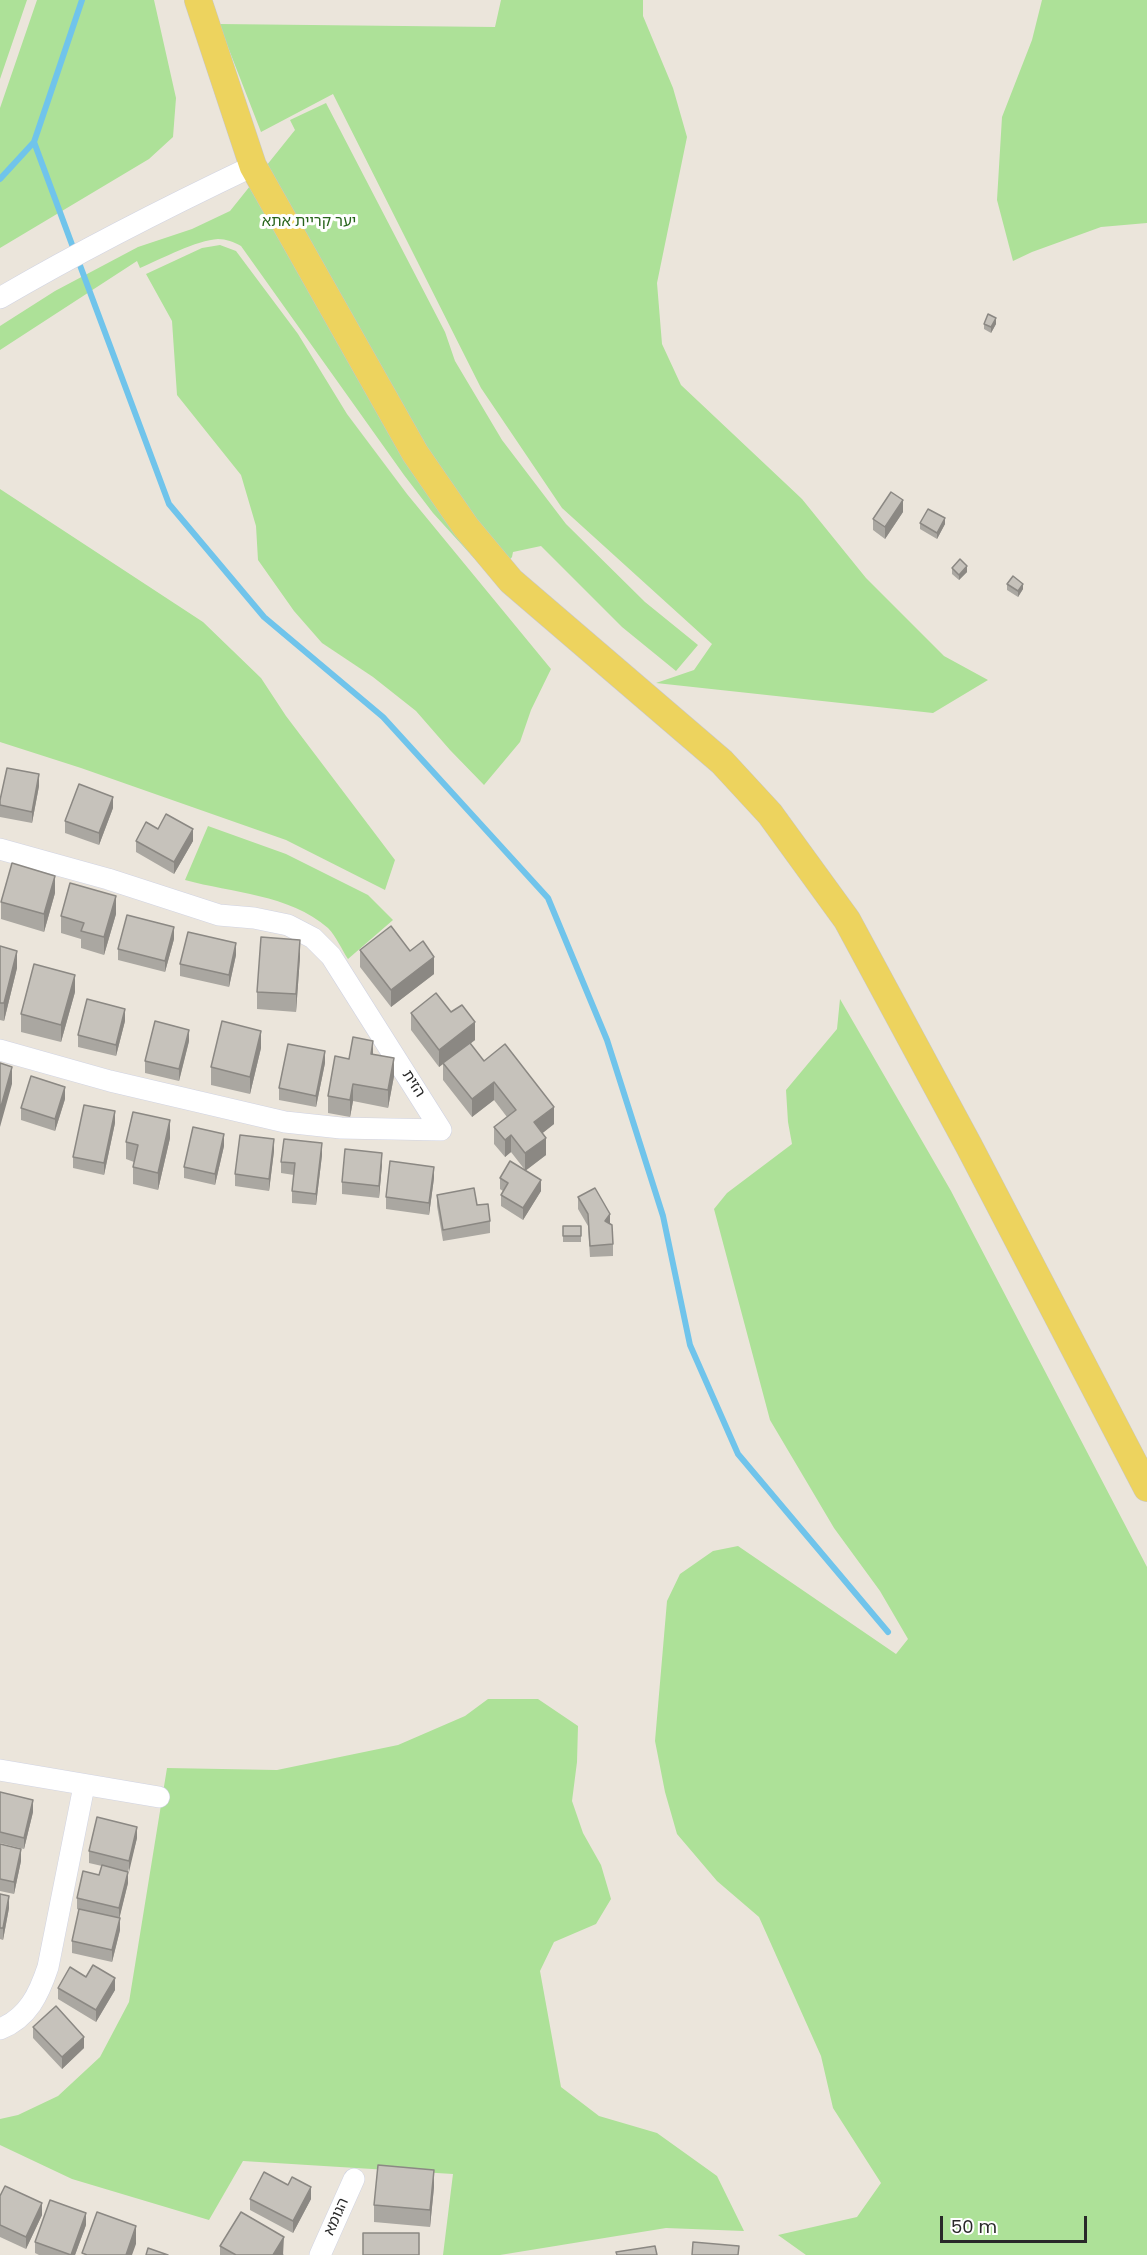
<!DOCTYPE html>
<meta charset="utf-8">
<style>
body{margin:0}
#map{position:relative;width:1147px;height:2255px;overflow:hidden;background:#ebe5db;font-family:Poppins,sans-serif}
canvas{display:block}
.scale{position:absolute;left:940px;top:2216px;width:147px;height:27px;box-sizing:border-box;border:3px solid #292929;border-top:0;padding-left:8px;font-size:18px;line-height:21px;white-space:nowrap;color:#292929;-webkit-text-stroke:4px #fff;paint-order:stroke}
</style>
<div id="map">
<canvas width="1147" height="2255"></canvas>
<div class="scale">50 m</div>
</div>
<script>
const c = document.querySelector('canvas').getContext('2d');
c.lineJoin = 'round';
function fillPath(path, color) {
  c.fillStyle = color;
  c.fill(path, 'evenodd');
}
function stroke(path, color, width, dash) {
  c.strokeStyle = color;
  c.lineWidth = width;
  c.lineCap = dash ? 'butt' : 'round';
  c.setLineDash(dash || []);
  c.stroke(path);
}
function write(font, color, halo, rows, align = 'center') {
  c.font = font + ' Poppins,"Noto Sans Hebrew",sans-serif';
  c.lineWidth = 6;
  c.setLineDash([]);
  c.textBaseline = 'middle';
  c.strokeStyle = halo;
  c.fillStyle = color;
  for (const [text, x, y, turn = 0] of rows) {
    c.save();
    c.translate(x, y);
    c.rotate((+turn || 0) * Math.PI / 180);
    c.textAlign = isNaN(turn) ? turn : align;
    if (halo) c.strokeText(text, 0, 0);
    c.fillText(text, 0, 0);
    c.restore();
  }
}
const green = new Path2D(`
 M 0,0 L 27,0 L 0,79 Z
 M 37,0 L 154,0 L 176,98 L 173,137 L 149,159 L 0,248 L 0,108 Z
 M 501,0 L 643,0 L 643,16 L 673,88 L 687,137 L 657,283 L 662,344 L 681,385 L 802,499 L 866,578 L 944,656 L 988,680 L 933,713 L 656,683 L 694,670 L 712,644 L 562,508 L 481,388 L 333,94 L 261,132 L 219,24 L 495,27 Z
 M 1042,0 L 1147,0 L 1147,223 L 1101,227 L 1032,252 L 1013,261 L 997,200 L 1002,117 L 1032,40 Z
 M 326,103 L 445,332 L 455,361 L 502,440 L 566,524 L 645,602 L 698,645 L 676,671 L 622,627 L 541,546 L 513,552 L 512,557 L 503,568 L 482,567 L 433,513 L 404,475 L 241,246 C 234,242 226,239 218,239 C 197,240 161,259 140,268 L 137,261 L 0,350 L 0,326 L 55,291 L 138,247 L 192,229 L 230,211 L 295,130 L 290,120 Z
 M 220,245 L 236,251 L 298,334 L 347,414 L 407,494 L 551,669 L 531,710 L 520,742 L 484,785 L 450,750 L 416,711 L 373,677 L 322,643 L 294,611 L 258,560 L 256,526 L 241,475 L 177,395 L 172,321 L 146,274 L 202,248 Z
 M 0,489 L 203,622 L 261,678 L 286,716 L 395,860 L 385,890 L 286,840 L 81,768 L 0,742 Z
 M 208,826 L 286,854 L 368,895 L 393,920 L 348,959 C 342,950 336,936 328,928 C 289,894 232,893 185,880 Z
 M 840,999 L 951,1191 L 1147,1567 L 1147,2255 L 806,2255 L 778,2235 L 857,2217 L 881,2183 L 833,2108 L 821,2056 L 759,1917 L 717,1881 L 677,1834 L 665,1792 L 655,1741 L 667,1601 L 680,1574 L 713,1551 L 738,1546 L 896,1654 L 908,1639 L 880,1591 L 834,1528 L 770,1420 L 714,1209 L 727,1193 L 792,1144 L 788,1122 L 786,1090 L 837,1029 Z
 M 488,1699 L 538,1699 L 578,1726 L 577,1762 L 572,1801 L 583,1833 L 601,1865 L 611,1899 L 596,1924 L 554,1942 L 540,1971 L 561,2087 L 599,2116 L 657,2133 L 717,2176 L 744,2231 L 666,2228 L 500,2255 L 443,2255 L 453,2174 L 243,2161 L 209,2220 L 72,2179 L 0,2145 L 0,2119 L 18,2115 L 58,2096 L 100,2057 L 129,2002 L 167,1768 L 277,1770 L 398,1745 L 465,1716 Z`);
const stream = new Path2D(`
 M 34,142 L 74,250
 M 0,179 L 34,142 L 82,0
 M 78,260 L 169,504 L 264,617 L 383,717 L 548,898 L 607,1040 L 663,1216 L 690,1345 L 738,1454 L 888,1632`);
const minor = new Path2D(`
 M 0,298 C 82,250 167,207 253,166
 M 0,849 L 108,879 L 219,915 L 254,918 L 288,925 L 313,938 L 331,956 L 441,1130 L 341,1128 L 285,1122 L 110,1081 L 0,1050
 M 0,1770 L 159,1797
 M 0,2029 C 28,2018 39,1994 48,1967 L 84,1786
 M 320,2255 L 354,2179`);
const major = new Path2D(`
 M 198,0 L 253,166 L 415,453 L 466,527 L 511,581 L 722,762 L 770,814 L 847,920 L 969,1146 L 1147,1488`);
const wall = new Path2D(`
 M 984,324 L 996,324 L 991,333 L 984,329 Z
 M 903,512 L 885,539 L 873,530 L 873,519 Z
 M 920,523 L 945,524 L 937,539 L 920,529 Z
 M 952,568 L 967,572 L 959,580 L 952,574 Z
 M 1007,584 L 1023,589 L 1018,597 L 1007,590 Z
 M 39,786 L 32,823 L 0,817 L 0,800 Z
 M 113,808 L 99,845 L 65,833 L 65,821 Z
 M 158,829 L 193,841 L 174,874 L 136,852 L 136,841 Z
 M 55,893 L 44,932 L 1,919 L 1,902 Z
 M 116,914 L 104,955 L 81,948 L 81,939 L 61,933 L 61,916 Z
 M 174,939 L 165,972 L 118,960 L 118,949 Z
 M 0,946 L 17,968 L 4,1021 L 0,1020 Z
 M 360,950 L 410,951 L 434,974 L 391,1007 L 360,967 Z
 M 236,955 L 229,987 L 180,976 L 180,964 Z
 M 300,957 L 296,1012 L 257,1009 L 257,992 Z
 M 75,992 L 61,1042 L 21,1032 L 21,1014 Z
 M 451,1012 L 475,1040 L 470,1044 L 484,1061 L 554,1124 L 542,1133 L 546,1155 L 525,1171 L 541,1191 L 523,1220 L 501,1206 L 501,1195 L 503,1191 L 500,1189 L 500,1178 L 525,1170 L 511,1152 L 505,1157 L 494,1144 L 494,1127 L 507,1117 L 494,1100 L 472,1117 L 443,1080 L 443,1064 L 439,1067 L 411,1030 L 411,1013 Z
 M 125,1021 L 116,1056 L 78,1047 L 78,1035 Z
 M 189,1041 L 179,1081 L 145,1073 L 145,1061 Z
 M 261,1048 L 250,1094 L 211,1085 L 211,1067 Z
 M 373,1055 L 394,1076 L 388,1108 L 353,1101 L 350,1117 L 328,1113 L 328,1096 L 349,1059 Z
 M 325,1063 L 316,1107 L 279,1100 L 279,1088 Z
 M 65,1099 L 55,1131 L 21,1120 L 21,1108 Z
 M 115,1123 L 104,1175 L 73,1168 L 73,1157 Z
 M 170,1138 L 158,1190 L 133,1184 L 133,1167 L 134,1162 L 126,1159 L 126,1142 Z
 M 224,1146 L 215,1185 L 184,1178 L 184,1167 Z
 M 274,1151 L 269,1191 L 235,1186 L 235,1174 Z
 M 322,1155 L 316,1205 L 292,1203 L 292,1191 L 294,1175 L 281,1173 L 281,1162 Z
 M 382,1164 L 379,1198 L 342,1194 L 342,1182 Z
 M 434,1178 L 429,1215 L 386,1209 L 386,1197 Z
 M 437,1195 L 477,1205 L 490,1221 L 490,1233 L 443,1241 L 437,1206 Z
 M 578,1197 L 610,1224 L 613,1244 L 613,1256 L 590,1257 L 588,1226 L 578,1209 Z
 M 563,1226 L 581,1226 L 581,1242 L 563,1242 Z
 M 0,1792 L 33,1812 L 24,1849 L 0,1843 Z
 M 137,1838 L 128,1872 L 128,1883 L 119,1918 L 120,1930 L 112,1962 L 72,1953 L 72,1941 L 79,1910 L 77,1909 L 77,1898 L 99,1875 L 102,1866 L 89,1863 L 89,1851 Z
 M 0,1844 L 21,1861 L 14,1894 L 0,1891 Z
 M 0,1894 L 9,1908 L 3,1940 L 0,1939 Z
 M 86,1977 L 115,1990 L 96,2022 L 58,1999 L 58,1988 Z
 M 33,2027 L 84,2048 L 62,2069 L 33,2038 Z
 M 434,2187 L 430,2227 L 374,2222 L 374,2205 Z
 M 0,2196 L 42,2215 L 26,2249 L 0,2237 Z
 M 250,2199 L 311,2199 L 293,2233 L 250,2210 Z
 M 86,2225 L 75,2255 L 39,2255 L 35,2253 L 35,2242 Z
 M 220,2246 L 284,2254 L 283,2255 L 220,2255 Z`);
const shadedWall = new Path2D(`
 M 996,318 L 996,324 L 991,333 L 991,327 Z
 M 903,500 L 903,512 L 885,539 L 885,527 Z
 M 945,518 L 945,524 L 937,539 L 937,533 Z
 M 967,566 L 967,572 L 959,580 L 959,575 Z
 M 1023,584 L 1023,589 L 1018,597 L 1018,591 Z
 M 39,774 L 39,786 L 32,823 L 32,812 Z
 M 113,797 L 113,808 L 99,845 L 99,833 Z
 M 193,829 L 193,841 L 174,874 L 174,862 Z
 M 55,876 L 55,893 L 44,932 L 44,914 Z
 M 116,896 L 116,914 L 104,955 L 104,937 Z
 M 174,927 L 174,939 L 165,972 L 165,961 Z
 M 300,940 L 300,957 L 296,1012 L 296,994 Z
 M 236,943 L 236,955 L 229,987 L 229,975 Z
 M 17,951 L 17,968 L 4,1021 L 4,1003 Z
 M 434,957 L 434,974 L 391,1007 L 391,990 Z
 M 75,975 L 75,992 L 61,1042 L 61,1025 Z
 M 125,1009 L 125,1021 L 116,1056 L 116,1045 Z
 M 475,1022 L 475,1040 L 439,1067 L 439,1050 Z
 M 189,1030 L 189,1041 L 179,1081 L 179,1069 Z
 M 261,1031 L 261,1048 L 250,1094 L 250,1077 Z
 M 373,1041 L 373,1058 L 371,1054 Z
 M 325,1051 L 325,1063 L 316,1107 L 316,1096 Z
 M 394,1058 L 394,1076 L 388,1108 L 388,1090 Z
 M 12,1067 L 12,1084 L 0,1127 L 0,1110 Z
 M 494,1082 L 494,1100 L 472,1117 L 472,1099 Z
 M 353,1084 L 353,1101 L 350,1117 L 350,1100 Z
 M 65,1087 L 65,1099 L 55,1131 L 55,1119 Z
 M 554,1107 L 554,1124 L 534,1140 L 534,1122 Z
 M 115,1111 L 115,1123 L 104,1175 L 104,1163 Z
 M 170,1120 L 170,1138 L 158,1190 L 158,1173 Z
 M 224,1134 L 224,1146 L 215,1185 L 215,1174 Z
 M 511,1135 L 511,1152 L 505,1157 L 505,1140 Z
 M 546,1138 L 546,1155 L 525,1171 L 525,1153 Z
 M 274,1139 L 274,1151 L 269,1191 L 269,1179 Z
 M 322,1143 L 322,1155 L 316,1205 L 316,1194 Z
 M 382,1153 L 382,1164 L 379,1198 L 379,1186 Z
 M 434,1167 L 434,1178 L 429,1215 L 429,1203 Z
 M 541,1180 L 541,1191 L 523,1220 L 523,1208 Z
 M 610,1214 L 610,1225 L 605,1221 Z
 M 33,1800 L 33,1812 L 24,1849 L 24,1838 Z
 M 137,1827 L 137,1838 L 129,1872 L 129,1861 Z
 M 21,1849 L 21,1861 L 14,1894 L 14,1882 Z
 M 128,1872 L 128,1883 L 119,1920 L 119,1908 Z
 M 9,1896 L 9,1908 L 3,1940 L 3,1928 Z
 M 120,1918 L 120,1930 L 112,1962 L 112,1950 Z
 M 115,1978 L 115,1990 L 96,2022 L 96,2010 Z
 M 84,2037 L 84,2048 L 62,2069 L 62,2057 Z
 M 434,2170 L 434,2187 L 430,2227 L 430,2210 Z
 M 311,2187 L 311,2199 L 293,2233 L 293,2221 Z
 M 42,2203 L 42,2215 L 26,2249 L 26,2237 Z
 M 86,2213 L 86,2225 L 75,2255 L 71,2255 Z
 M 136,2226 L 136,2244 L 132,2255 L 126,2255 Z
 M 284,2237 L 283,2255 L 273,2255 Z`);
const building = new Path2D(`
 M 988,314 L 996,318 L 991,327 L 984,324 Z
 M 891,492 L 903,500 L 885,527 L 873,519 Z
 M 928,509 L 945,518 L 937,533 L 920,523 Z
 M 960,559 L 967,566 L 959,575 L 952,568 Z
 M 1013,576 L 1023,584 L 1018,591 L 1007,584 Z
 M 7,768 L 39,774 L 32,812 L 0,805 L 0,800 Z
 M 79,784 L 113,797 L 99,833 L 65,821 Z
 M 166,814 L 193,829 L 174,862 L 136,841 L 146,822 L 158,829 Z
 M 12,863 L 55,876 L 44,914 L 1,902 Z
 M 70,883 L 116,896 L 104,937 L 81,931 L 84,923 L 61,916 Z
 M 127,915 L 174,927 L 165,961 L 118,949 Z
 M 391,926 L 410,951 L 423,941 L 434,957 L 391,990 L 360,950 Z
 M 188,932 L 236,943 L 229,975 L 180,964 Z
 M 261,937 L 300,940 L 296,994 L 257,992 Z
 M 0,946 L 17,951 L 4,1003 L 0,1003 Z
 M 34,964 L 75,975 L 61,1025 L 21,1014 Z
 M 436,993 L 451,1012 L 462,1005 L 475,1022 L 439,1050 L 411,1013 Z
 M 87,999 L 125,1009 L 116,1045 L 78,1035 Z
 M 155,1021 L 189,1030 L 179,1069 L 145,1061 Z
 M 222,1021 L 261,1031 L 250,1077 L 211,1067 Z
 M 353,1037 L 373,1041 L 371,1054 L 394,1058 L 388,1090 L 353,1084 L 350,1100 L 328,1096 L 335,1056 L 349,1059 Z
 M 470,1043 L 484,1061 L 505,1044 L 554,1107 L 534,1122 L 546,1138 L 525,1153 L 511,1135 L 505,1140 L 494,1127 L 516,1110 L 494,1082 L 472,1099 L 443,1063 Z
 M 288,1044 L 325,1051 L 316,1096 L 279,1088 Z
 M 0,1063 L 12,1067 L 0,1110 Z
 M 31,1076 L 65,1087 L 55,1119 L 21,1108 Z
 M 84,1105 L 115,1111 L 104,1163 L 73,1157 Z
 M 133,1112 L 170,1120 L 158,1173 L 133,1167 L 138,1145 L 126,1142 Z
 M 193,1127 L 224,1134 L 215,1174 L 184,1167 Z
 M 240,1135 L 274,1139 L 269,1179 L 235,1174 Z
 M 284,1139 L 322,1143 L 316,1194 L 292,1191 L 295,1163 L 281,1162 Z
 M 345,1149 L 382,1153 L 379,1186 L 342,1182 Z
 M 390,1161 L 434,1167 L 429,1203 L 386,1197 Z
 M 510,1161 L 541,1180 L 523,1208 L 501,1195 L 508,1183 L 500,1178 Z
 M 474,1188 L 477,1205 L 488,1204 L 490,1221 L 443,1230 L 437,1195 Z
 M 595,1188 L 610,1214 L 605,1221 L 612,1225 L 613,1244 L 590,1246 L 588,1214 L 578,1197 Z
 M 563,1226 L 581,1226 L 581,1236 L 563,1236 Z
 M 0,1792 L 33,1800 L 24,1838 L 0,1832 Z
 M 97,1817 L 137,1827 L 129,1861 L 89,1851 Z
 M 0,1844 L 21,1849 L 14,1882 L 0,1879 Z
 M 102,1865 L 128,1872 L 119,1908 L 77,1898 L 83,1871 L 99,1875 Z
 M 0,1894 L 9,1896 L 3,1928 L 0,1928 Z
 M 79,1909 L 120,1918 L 112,1950 L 72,1941 Z
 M 93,1965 L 115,1978 L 96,2010 L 58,1988 L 70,1967 L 86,1977 Z
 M 56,2006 L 84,2037 L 62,2057 L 33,2027 Z
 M 378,2165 L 434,2170 L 430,2210 L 374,2205 Z
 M 264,2172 L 288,2185 L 292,2177 L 311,2187 L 293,2221 L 250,2199 Z
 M 5,2186 L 42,2203 L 26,2237 L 0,2225 L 0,2196 Z
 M 50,2200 L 86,2213 L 71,2255 L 35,2242 Z
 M 97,2212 L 136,2226 L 126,2255 L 87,2255 L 82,2253 Z
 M 241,2212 L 284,2237 L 273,2255 L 236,2255 L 220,2246 Z
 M 363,2233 L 419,2233 L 419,2255 L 363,2255 Z
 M 693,2242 L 739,2246 L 738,2255 L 692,2255 Z
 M 655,2246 L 657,2255 L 617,2255 L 616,2252 Z
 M 148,2248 L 168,2255 L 146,2255 Z`);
const parkNames = [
 ["יער קריית אתא",309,222]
];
const streetNames = [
 ["הזית",413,1084,57],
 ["הגומא",337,2217,-66]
];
fillPath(green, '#ade198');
stroke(stream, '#70c4eb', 6);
stroke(minor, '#d0d3e2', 22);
stroke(major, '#c7c7c7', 28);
stroke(minor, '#fff', 21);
stroke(major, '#edd35e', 27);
fillPath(wall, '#aaa7a1');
fillPath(shadedWall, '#8b8883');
fillPath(building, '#c6c2bb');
stroke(building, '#8b8883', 1.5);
write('15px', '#27641b', '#fff', parkNames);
write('15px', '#292929', '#fff', streetNames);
</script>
